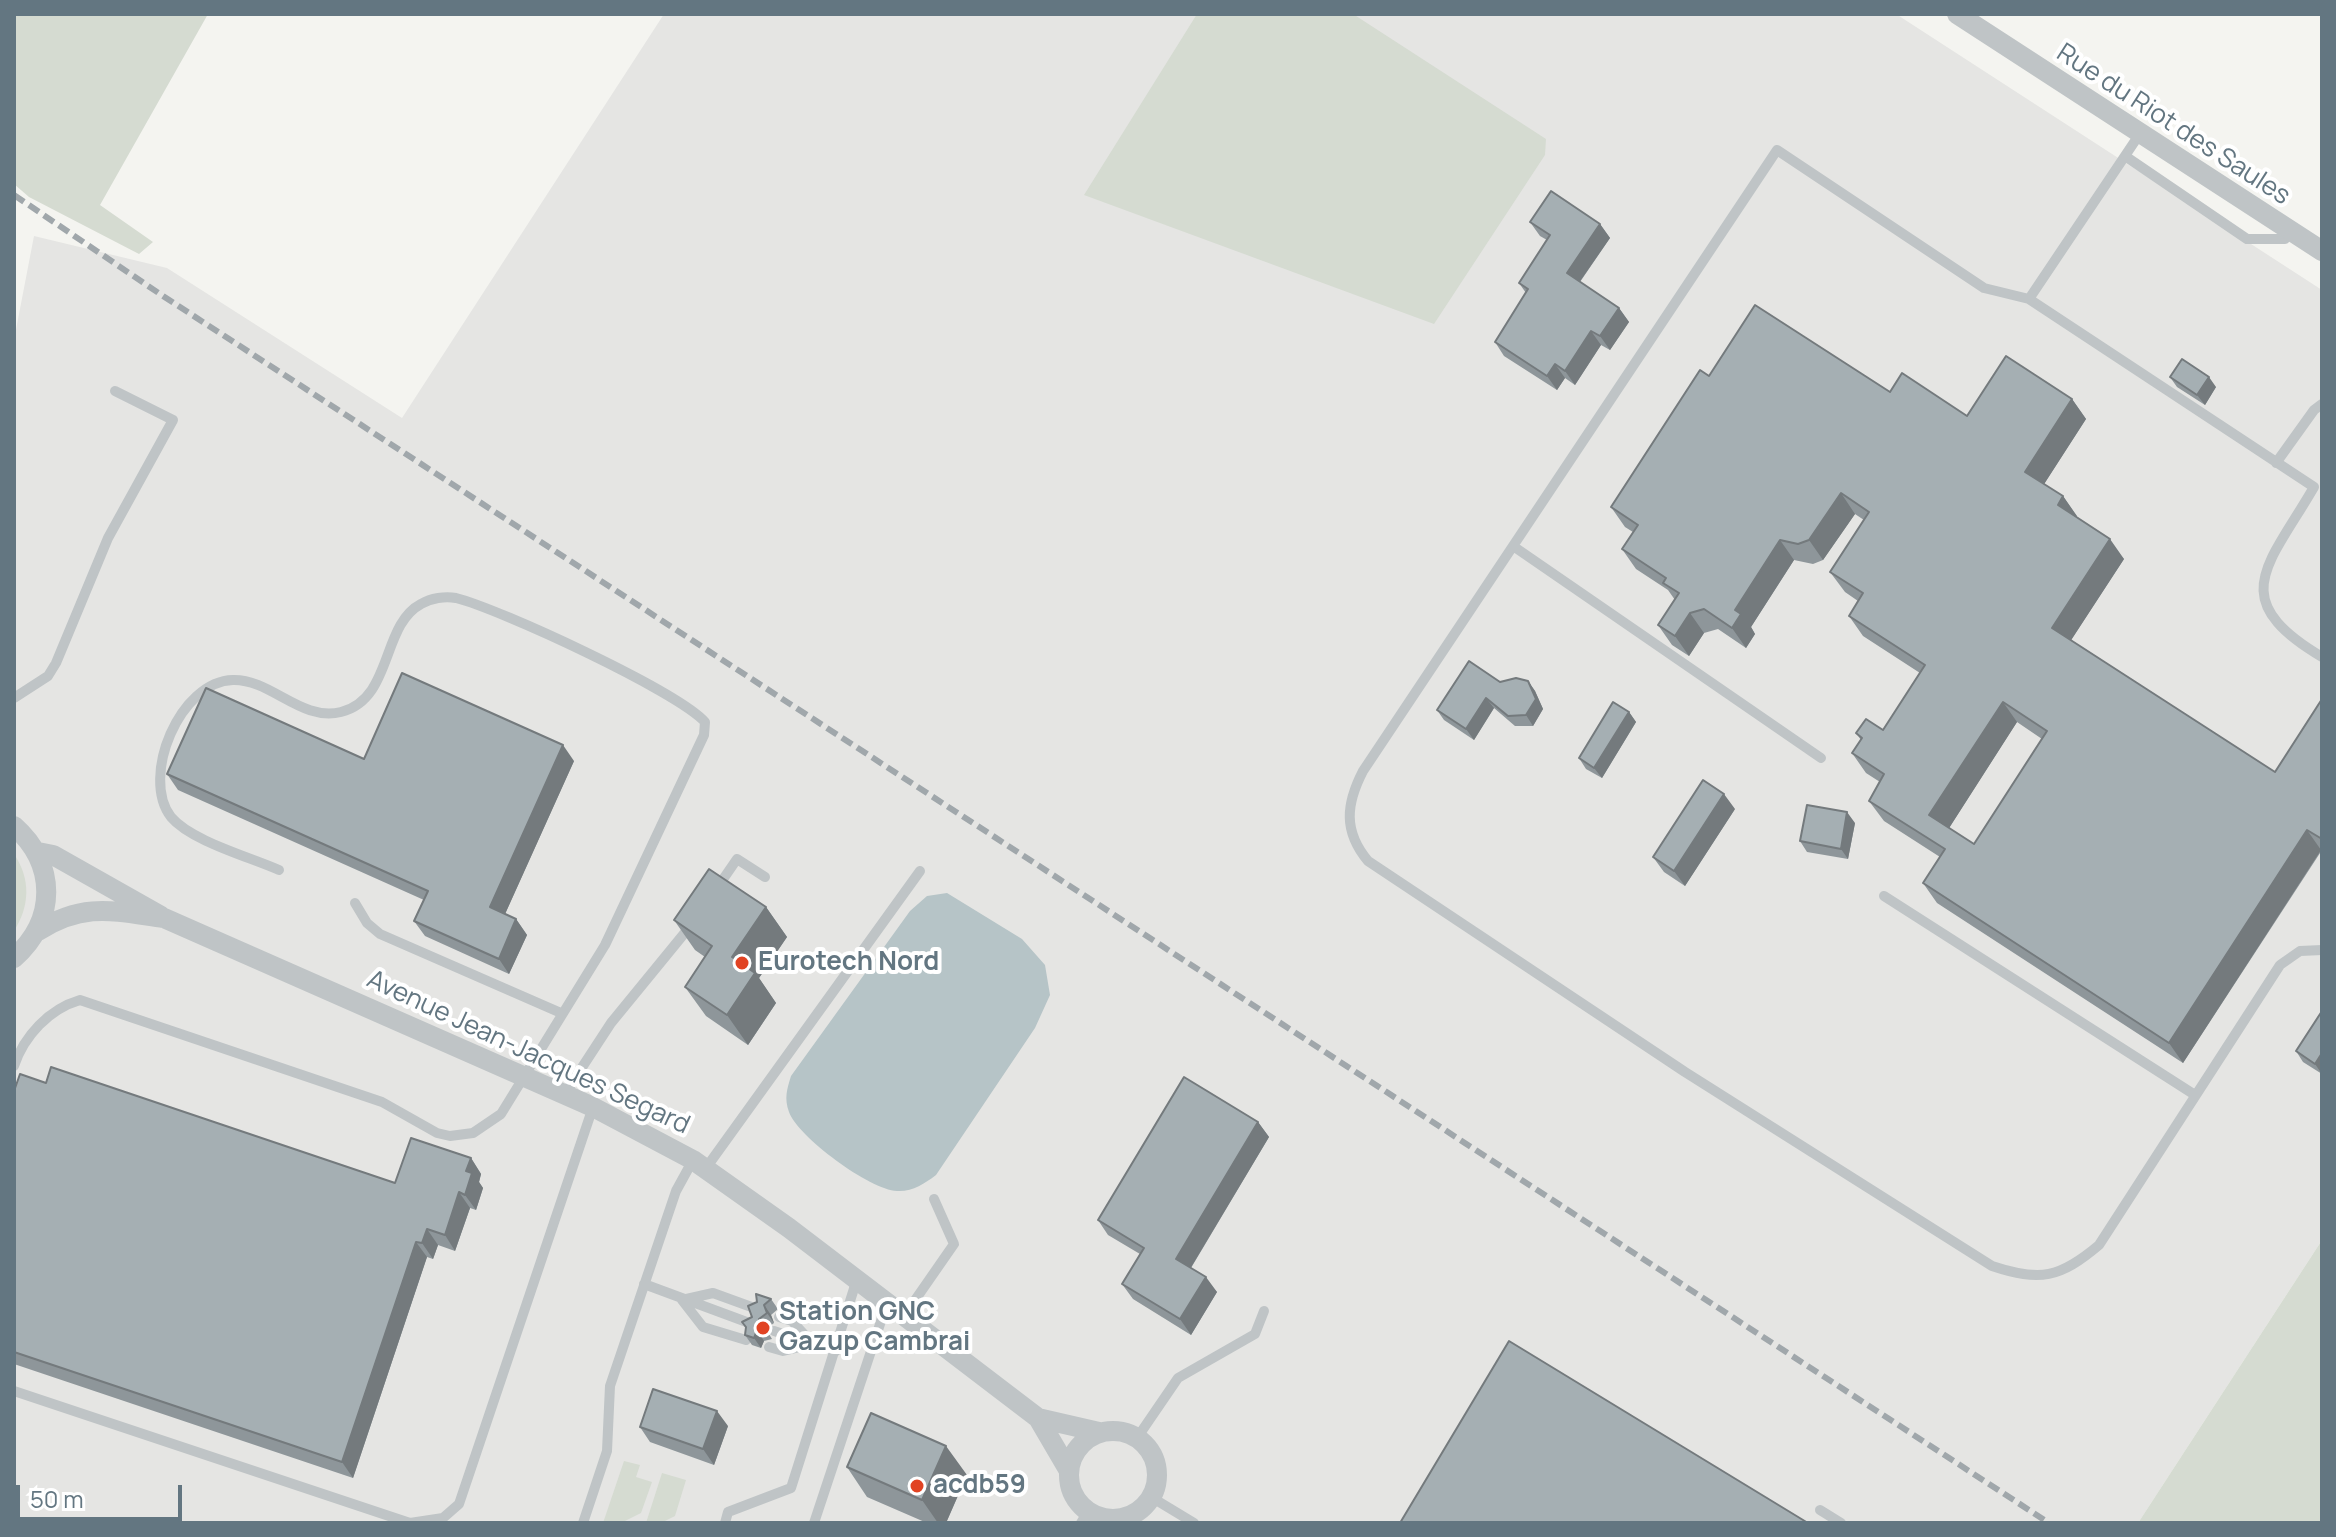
<!DOCTYPE html>
<style>
body{margin:0}
#map{position:relative;width:2336px;height:1537px;overflow:hidden;background:#f4f4f0;font-family:Manrope,sans-serif}
canvas{display:block}
.frame{position:absolute;inset:0;border:16px solid #637681;pointer-events:none}
.scale{position:absolute;left:16px;top:1485px;width:166px;height:36px;box-sizing:border-box;border:4px solid #637681;border-top:0;padding-left:10px;font-size:24px;line-height:28px;white-space:nowrap;color:#637681;-webkit-text-stroke:6px #fff;paint-order:stroke}
</style>
<div id="map">
<canvas width="2336" height="1537"></canvas>
<div class="frame"></div>
<div class="scale">50 m</div>
</div>
<script>
const c = document.querySelector('canvas').getContext('2d');
c.lineJoin = 'round';
function fillPath(path, color) {
  c.fillStyle = color;
  c.fill(path, 'evenodd');
}
function stroke(path, color, width, dash) {
  c.strokeStyle = color;
  c.lineWidth = width;
  c.lineCap = dash ? 'butt' : 'round';
  c.setLineDash(dash || []);
  c.stroke(path);
}
function write(font, color, halo, rows, align = 'center') {
  c.font = font + ' Manrope,sans-serif';
  c.lineWidth = 8;
  c.setLineDash([]);
  c.textBaseline = 'middle';
  c.strokeStyle = halo;
  c.fillStyle = color;
  for (const [text, x, y, turn = 0] of rows) {
    c.save();
    c.translate(x, y);
    c.rotate((+turn || 0) * Math.PI / 180);
    c.textAlign = isNaN(turn) ? turn : align;
    if (halo) c.strokeText(text, 0, 0);
    c.fillText(text, 0, 0);
    c.restore();
  }
}
const built = new Path2D(`
 M 664,14 L 1896,14 L 2322,290 L 2322,1240 L 2138,1523 L 14,1523 L 14,340 L 34,236 L 167,268 L 402,418 Z`);
const green = new Path2D(`
 M 14,14 L 208,14 L 100,205 L 153,242 L 139,254 L 29,197 L 14,184 Z
 M 1197,14 L 1353,14 L 1546,139 L 1545,155 L 1434,324 L 1084,195 Z
 M 14,854 C 31,879 30,906 14,931 Z
 M 2322,1240 L 2322,1523 L 2138,1523 Z
 M 624,1461 L 640,1465 L 636,1477 L 652,1482 L 641,1513 L 621,1523 L 603,1523 Z
 M 662,1473 L 686,1480 L 675,1516 L 661,1523 L 646,1523 Z`);
const water = new Path2D(`
 M 947,893 L 1022,939 L 1045,965 L 1050,995 L 1035,1028 L 936,1175 C 924,1184 912,1192 897,1191 C 870,1190 798,1137 789,1112 C 784,1098 787,1089 791,1076 L 910,911 L 927,896 Z`);
const lane = new Path2D(`
 M 2125,156 L 2247,239 L 2285,239 L 2290,232
 M 2029,299 L 2139,135
 M 2276,463 L 2314,410 L 2322,404
 M 1513,546 L 1821,758
 M 2322,657 C 2224,599 2269,565 2314,487 L 2029,299 L 1984,288 L 1777,150 L 1363,771 C 1346,804 1343,831 1368,861 L 1685,1072 L 1992,1266 C 2040,1282 2060,1278 2099,1245 L 2280,965 L 2300,951 L 2322,950
 M 14,698 L 48,676 L 56,663 L 108,538 L 173,420 L 115,391
 M 717,888 L 737,859 L 765,877
 M 1884,896 L 2195,1095
 M 355,903 L 367,923 L 380,934 L 561,1013
 M 14,1066 C 24,1036 49,1009 80,1000 L 382,1102 L 437,1133 L 450,1136 L 473,1133 L 501,1114 L 605,945 L 704,735 L 705,722 C 677,691 500,609 456,598 C 445,596 431,598 421,604 C 381,625 393,699 341,712 C 301,722 271,679 233,680 C 180,681 140,777 171,817 C 191,841 250,857 279,870
 M 564,1095 L 611,1023 L 692,924
 M 706,1168 L 920,871
 M 644,1284 L 752,1324
 M 904,1316 L 954,1244 L 934,1199
 M 774,1331 L 836,1351
 M 746,1340 L 703,1327 L 682,1300 L 713,1293 L 757,1309
 M 769,1347 L 783,1351 L 813,1344 L 792,1321 L 779,1317
 M 14,1391 L 410,1523 L 443,1518 L 459,1504 L 593,1107
 M 1137,1438 L 1178,1378 L 1255,1334 L 1264,1311
 M 1151,1497 L 1194,1523
 M 1820,1510 L 1841,1523
 M 1126,1517 L 1133,1523
 M 583,1523 L 607,1451 L 610,1386 L 676,1191 L 693,1160
 M 725,1523 L 728,1512 L 791,1488 L 857,1279
 M 814,1523 L 887,1303
 M 1081,1523 L 1088,1511`);
const street = new Path2D(`
 M 1957,14 L 2322,251
 M 14,826 C 57,864 57,920 14,958
 M 38,852 L 53,855 L 161,916
 M 38,931 C 84,902 113,911 164,918 L 593,1107 L 693,1160 L 789,1228 L 1038,1418 L 1069,1471
 M 1038,1418 L 1099,1432
 M1069 1475a44 44 0 1 1 88 0a44 44 0 1 1-88 0Z`);
const rail = new Path2D(`
 M 14,195 L 163,296 L 2049,1523`);
const wall = new Path2D(`
 M 1530,222 L 1600,224 L 1610,238 L 1580,282 L 1619,308 L 1629,322 L 1610,350 L 1601,345 L 1575,385 L 1565,378 L 1557,390 L 1504,356 L 1495,342 L 1526,293 L 1519,283 L 1547,240 L 1540,236 Z
 M 1709,376 L 1890,392 L 1967,416 L 2072,399 L 2086,419 L 2044,484 L 2063,496 L 2077,517 L 2124,559 L 2071,640 L 2275,772 L 2322,699 L 2322,850 L 2183,1063 L 1937,903 L 1923,883 L 1940,857 L 1884,821 L 1869,801 L 1880,782 L 1866,773 L 1852,753 L 1861,740 L 1856,733 L 1883,730 L 1920,673 L 1863,636 L 1849,616 L 1858,601 L 1845,592 L 1830,572 L 1864,520 L 1855,514 L 1823,560 L 1813,564 L 1794,560 L 1751,627 L 1755,634 L 1746,648 L 1718,629 L 1704,633 L 1689,656 L 1672,645 L 1658,625 L 1675,600 L 1668,590 L 1636,569 L 1622,549 L 1633,532 L 1625,527 L 1611,507 ZM 2017,722 L 2042,739 L 1974,844 L 1949,828 Z
 M 2170,377 L 2216,387 L 2205,405 L 2177,387 Z
 M 1528,681 L 1535,691 L 1543,709 L 1533,726 L 1515,726 L 1494,708 L 1474,740 L 1444,720 L 1437,710 Z
 M 1629,712 L 1636,722 L 1602,778 L 1586,769 L 1579,758 Z
 M 364,759 L 574,761 L 505,914 L 516,919 L 527,935 L 509,974 L 425,936 L 414,921 L 424,900 L 178,790 L 167,774 Z
 M 1735,809 L 1685,886 L 1664,872 L 1653,857 Z
 M 1855,823 L 1848,859 L 1807,852 L 1800,841 Z
 M 766,907 L 787,937 L 759,978 L 776,1003 L 748,1045 L 706,1016 L 685,987 L 705,957 L 695,950 L 674,920 Z
 M 2322,1011 L 2322,1074 L 2303,1062 L 2296,1051 Z
 M 46,1083 L 395,1183 L 471,1158 L 481,1174 L 479,1182 L 483,1188 L 476,1210 L 470,1208 L 455,1251 L 438,1245 L 433,1259 L 427,1257 L 353,1478 L 14,1364 L 14,1091 Z
 M 1258,1122 L 1269,1137 L 1191,1268 L 1217,1292 L 1191,1335 L 1133,1299 L 1122,1284 L 1140,1254 L 1108,1235 L 1098,1220 Z
 M 771,1299 L 778,1309 L 771,1315 L 774,1323 L 766,1329 L 772,1339 L 764,1341 L 761,1348 L 752,1345 L 745,1335 L 746,1329 L 742,1322 L 752,1317 Z
 M 728,1426 L 714,1465 L 650,1442 L 640,1427 Z
 M 847,1467 L 967,1475 L 946,1523 L 927,1523 L 867,1497 Z`);
const shadedWall = new Path2D(`
 M 1600,224 L 1610,238 L 1576,287 L 1567,273 Z
 M 1619,308 L 1629,322 L 1610,350 L 1600,336 Z
 M 1591,331 L 1601,345 L 1575,385 L 1565,371 Z
 M 1555,364 L 1565,378 L 1557,390 L 1547,376 Z
 M 2209,377 L 2216,387 L 2205,405 L 2197,395 Z
 M 2072,399 L 2086,419 L 2039,492 L 2025,472 Z
 M 1841,493 L 1855,514 L 1823,560 L 1809,540 Z
 M 2063,496 L 2077,516 L 2072,525 L 2058,505 Z
 M 2110,539 L 2124,559 L 2066,648 L 2052,628 Z
 M 1780,540 L 1794,560 L 1751,627 L 1755,634 L 1746,648 L 1732,628 L 1735,610 Z
 M 1690,613 L 1704,633 L 1689,656 L 1675,636 Z
 M 1528,681 L 1535,691 L 1543,709 L 1533,726 L 1526,715 Z
 M 1486,698 L 1494,708 L 1474,740 L 1466,729 Z
 M 2003,702 L 2017,722 L 1944,836 L 1929,815 Z
 M 1629,712 L 1636,722 L 1602,778 L 1594,768 Z
 M 563,745 L 574,761 L 501,923 L 490,907 Z
 M 1724,794 L 1735,809 L 1685,886 L 1674,871 Z
 M 1847,812 L 1855,823 L 1848,859 L 1841,849 Z
 M 2307,830 L 2321,850 L 2183,1063 L 2169,1043 Z
 M 766,907 L 787,937 L 759,978 L 776,1003 L 748,1045 L 727,1015 L 732,957 Z
 M 516,919 L 527,935 L 509,974 L 499,959 Z
 M 2322,1053 L 2322,1074 L 2315,1064 Z
 M 1258,1122 L 1269,1137 L 1187,1274 L 1176,1259 Z
 M 471,1158 L 481,1174 L 479,1182 L 483,1188 L 476,1210 L 465,1195 L 466,1171 Z
 M 459,1192 L 470,1208 L 455,1251 L 445,1235 Z
 M 427,1229 L 438,1245 L 433,1259 L 422,1243 Z
 M 416,1242 L 427,1257 L 353,1478 L 342,1462 Z
 M 1206,1277 L 1217,1292 L 1191,1335 L 1180,1319 Z
 M 764,1305 L 771,1315 L 774,1323 L 767,1313 Z
 M 757,1330 L 764,1341 L 761,1348 L 754,1338 Z
 M 717,1411 L 728,1426 L 714,1465 L 703,1449 Z
 M 946,1446 L 967,1475 L 946,1523 L 938,1523 L 922,1500 Z`);
const building = new Path2D(`
 M 1551,191 L 1600,224 L 1567,273 L 1619,308 L 1600,336 L 1591,331 L 1565,371 L 1555,364 L 1547,376 L 1495,342 L 1528,289 L 1519,283 L 1550,235 L 1530,222 Z
 M 1755,305 L 1890,392 L 1902,373 L 1967,416 L 2006,356 L 2072,399 L 2025,472 L 2063,496 L 2058,505 L 2110,539 L 2052,628 L 2275,772 L 2322,699 L 2322,839 L 2307,830 L 2169,1043 L 1923,883 L 1945,849 L 1869,801 L 1884,774 L 1852,753 L 1862,738 L 1856,733 L 1866,719 L 1883,730 L 1925,665 L 1849,616 L 1863,593 L 1830,572 L 1869,512 L 1841,493 L 1809,540 L 1798,544 L 1780,540 L 1735,610 L 1741,614 L 1732,628 L 1704,609 L 1690,613 L 1675,636 L 1658,625 L 1679,593 L 1663,583 L 1666,578 L 1622,549 L 1638,525 L 1611,507 L 1700,370 L 1709,376 ZM 2003,702 L 2047,731 L 1974,844 L 1929,815 Z
 M 2182,359 L 2209,377 L 2197,395 L 2170,377 Z
 M 1469,661 L 1500,682 L 1516,678 L 1528,681 L 1536,699 L 1526,715 L 1508,716 L 1486,698 L 1466,729 L 1437,710 Z
 M 402,673 L 563,745 L 490,907 L 516,919 L 499,959 L 414,921 L 428,891 L 167,774 L 206,688 L 364,759 Z
 M 1613,702 L 1629,712 L 1594,768 L 1579,758 Z
 M 1703,780 L 1724,794 L 1674,871 L 1653,857 Z
 M 1807,805 L 1847,812 L 1841,849 L 1800,841 Z
 M 709,869 L 766,907 L 732,957 L 755,973 L 727,1015 L 685,987 L 712,946 L 674,920 Z
 M 2322,1011 L 2322,1053 L 2315,1064 L 2296,1051 Z
 M 51,1067 L 395,1183 L 411,1138 L 471,1158 L 466,1171 L 472,1173 L 465,1195 L 459,1192 L 445,1235 L 427,1229 L 422,1243 L 416,1242 L 342,1462 L 14,1352 L 14,1091 L 20,1074 L 46,1083 Z
 M 1184,1077 L 1258,1122 L 1176,1259 L 1206,1277 L 1180,1319 L 1122,1284 L 1144,1248 L 1098,1220 Z
 M 756,1294 L 771,1299 L 764,1305 L 767,1313 L 759,1319 L 764,1329 L 757,1330 L 754,1338 L 745,1335 L 746,1327 L 742,1322 L 752,1317 L 748,1306 L 757,1302 Z
 M 1509,1341 L 1808,1523 L 1400,1523 Z
 M 653,1389 L 717,1411 L 703,1449 L 640,1427 Z
 M 871,1413 L 946,1446 L 922,1500 L 847,1467 Z`);
const markers = [
 [742,963,8,"#e14323"],
 [763,1328,8,"#e14323"],
 [917,1486,8,"#e14323"]
];
const streetNames = [
 ["Rue du Riot des Saules",2173,125,33],
 ["Avenue Jean-Jacques Segard",528,1053,25]
];
const poiNames = [
 ["Eurotech Nord",758,963],
 ["Station GNC",779,1313],
 ["Gazup Cambrai",779,1343],
 ["acdb59",933,1486]
];
fillPath(built, '#e5e5e3');
fillPath(green, '#d5dbd1');
fillPath(water, '#b6c4c7');
stroke(lane, '#bfc4c6', 10);
stroke(street, '#bfc4c6', 20);
stroke(rail, '#a0a7ab', 6, [12, 6]);
fillPath(wall, '#8e969a');
fillPath(shadedWall, '#747a7d');
fillPath(building, '#a5afb3');
stroke(building, '#747a7d', 2);
for (const [x, y, r, color] of markers) {
  const dot = new Path2D();
  dot.arc(x, y, r, 0, 2 * Math.PI);
  c.fillStyle = color;
  c.fill(dot);
  stroke(dot, '#fff', 3);
}
write('26px', '#637681', '#fff', streetNames);
write('bold 26px', '#637681', '#fff', poiNames, 'left');
</script>
